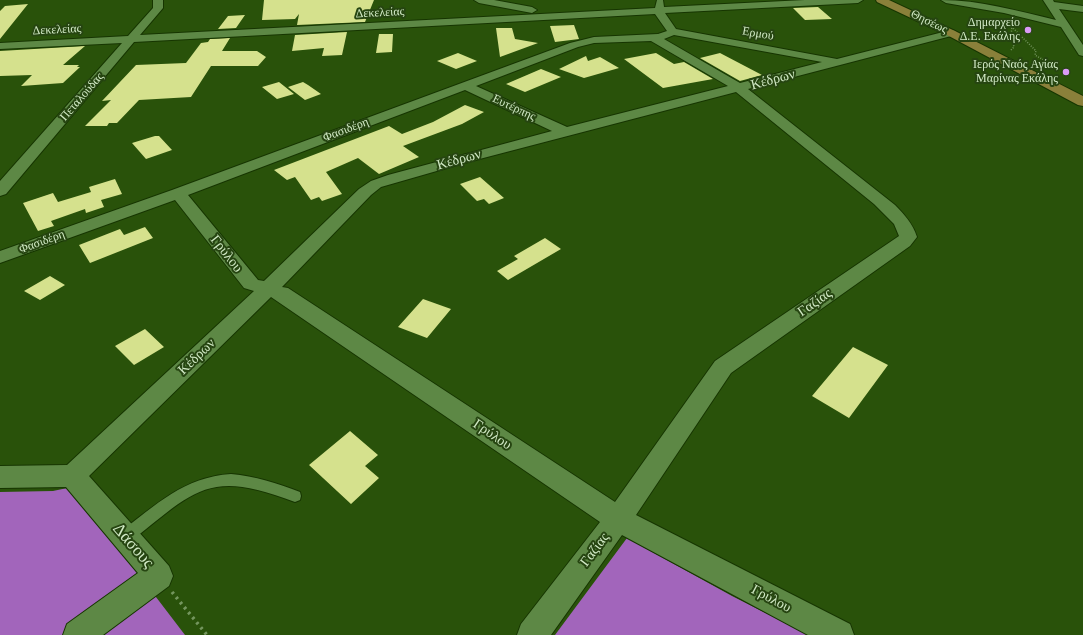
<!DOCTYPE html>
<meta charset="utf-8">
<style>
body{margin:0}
canvas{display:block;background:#29520a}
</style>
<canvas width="1083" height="635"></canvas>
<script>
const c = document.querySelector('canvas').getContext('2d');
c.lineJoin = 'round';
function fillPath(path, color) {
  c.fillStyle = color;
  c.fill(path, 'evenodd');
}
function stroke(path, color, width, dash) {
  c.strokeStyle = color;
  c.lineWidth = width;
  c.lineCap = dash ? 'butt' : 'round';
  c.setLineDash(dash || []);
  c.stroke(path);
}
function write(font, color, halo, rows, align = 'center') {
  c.font = font + ' "Times New Roman",serif';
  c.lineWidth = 4;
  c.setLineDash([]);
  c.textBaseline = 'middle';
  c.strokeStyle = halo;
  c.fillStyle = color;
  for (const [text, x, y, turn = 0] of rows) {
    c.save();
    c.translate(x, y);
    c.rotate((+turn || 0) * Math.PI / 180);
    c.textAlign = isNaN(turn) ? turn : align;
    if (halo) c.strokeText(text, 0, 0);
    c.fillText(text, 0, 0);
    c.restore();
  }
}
const forest = new Path2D(`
 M 72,487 L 185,635 L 0,635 L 0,492 L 53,491 Z
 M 627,538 L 732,596 L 809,635 L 555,635 Z`);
const building = new Path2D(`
 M 264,0 L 374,0 L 365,22 L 297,25 L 299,14 L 295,19 L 262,20 Z
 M 28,4 L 0,39 L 0,11 L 5,6 Z
 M 818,7 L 832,19 L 805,20 L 793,8 Z
 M 245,15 L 236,28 L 218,29 L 228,16 Z
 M 574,25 L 579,39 L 555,42 L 550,26 Z
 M 496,28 L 512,28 L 515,39 L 538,43 L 500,57 Z
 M 347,32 L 342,55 L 322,56 L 324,48 L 292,51 L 295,35 Z
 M 379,34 L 393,34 L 392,52 L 376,53 Z
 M 230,38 L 222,51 L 257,51 L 266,57 L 258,66 L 211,66 L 191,97 L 139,100 L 117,123 L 109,123 L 107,126 L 85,126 L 111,100 L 102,101 L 136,65 L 186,63 L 201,43 L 208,42 L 210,39 Z
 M 85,46 L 63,65 L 79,65 L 77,67 L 80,67 L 63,83 L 21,86 L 32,75 L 0,76 L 0,51 Z
 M 458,53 L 477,61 L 456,69 L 437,61 Z
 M 656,53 L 674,64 L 684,62 L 713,79 L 663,88 L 624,59 Z
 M 720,53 L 762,75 L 740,81 L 700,58 Z
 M 586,56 L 588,61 L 600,57 L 619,68 L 584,78 L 559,69 Z
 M 541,69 L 561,77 L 525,92 L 506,84 Z
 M 279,82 L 294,94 L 277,99 L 262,87 Z
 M 303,82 L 308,85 L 321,94 L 305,100 L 288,87 Z
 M 465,105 L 484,112 L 462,124 L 403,146 L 419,157 L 379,174 L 358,158 L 326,172 L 342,194 L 322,201 L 319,197 L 311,200 L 295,177 L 287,180 L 274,170 L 389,126 L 402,134 L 433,122 Z
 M 155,136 L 159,136 L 172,150 L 146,159 L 132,143 Z
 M 480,177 L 504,198 L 489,204 L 484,199 L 477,201 L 460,184 Z
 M 115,179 L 122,194 L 101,200 L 104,207 L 86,213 L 85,209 L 51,221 L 54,226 L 38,231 L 23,203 L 53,193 L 58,202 L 91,192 L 89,187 Z
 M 145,227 L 153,238 L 90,263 L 79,245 L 120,229 L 124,235 Z
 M 545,238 L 561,249 L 508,280 L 497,271 L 518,259 L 514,256 Z
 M 50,276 L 65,285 L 40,300 L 24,291 Z
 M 423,299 L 451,309 L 427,338 L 398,327 Z
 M 145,329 L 164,347 L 134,365 L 115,346 Z
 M 853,347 L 888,365 L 849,418 L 812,396 Z
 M 350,431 L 378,455 L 365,466 L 379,478 L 351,504 L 309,465 Z`);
const pathFar1 = new Path2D(`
 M 1009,22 L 1012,27 L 1036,51 L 1035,55 L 1049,63 L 1047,70
 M 1011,50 L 1014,47 L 1011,36 L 1012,27`);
const path = new Path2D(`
 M 172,592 L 207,635`);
const service = new Path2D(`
 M 231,474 C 255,476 277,483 300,492 L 301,496 L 300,500 L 295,502 C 209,469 196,489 130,542 L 125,544 L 120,542 L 118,537 L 120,532 C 156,505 184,477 231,474 Z`);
const minor = new Path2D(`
 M 153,0 L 163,0 L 163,8 L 140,35 L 655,8 L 657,0 L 663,0 L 664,7 L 805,0 L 863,0 L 858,3 L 665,13 L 676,29 L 837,59 L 951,30 L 955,31 L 956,33 L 955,35 L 748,89 L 895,205 C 904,214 913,224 917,237 L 910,246 L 731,373 L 636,515 L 850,624 L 854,635 L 808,635 L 622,535 L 551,635 L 517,635 L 521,624 L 600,522 L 271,297 L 89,476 L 169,566 L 173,576 L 169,586 L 103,635 L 63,635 L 67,624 L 138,573 L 66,487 L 0,488 L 0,466 L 67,465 L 254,291 L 244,288 L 175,200 L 0,263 L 0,251 L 172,190 L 570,43 L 594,37 L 658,34 L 667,31 L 655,14 L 134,42 L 6,194 L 0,196 L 0,181 L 122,43 L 0,49 L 0,43 L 128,36 L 153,8 ZM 674,35 L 822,62 L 740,83 L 664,39 ZM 651,41 L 728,86 L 567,127 L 476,86 L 578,47 L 594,43 ZM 465,90 L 552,131 L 388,175 L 371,181 L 359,189 L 264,281 L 258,280 L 188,195 ZM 736,92 L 874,204 L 894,224 L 899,236 L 715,361 L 615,502 L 288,288 L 282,287 L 371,195 L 381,187 L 468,162 Z
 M 474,0 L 494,0 L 532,7 L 537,10 L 532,13 L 479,3 Z
 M 941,0 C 980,0 1018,11 1056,20 L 1043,0 L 1053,0 L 1054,2 L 1083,6 L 1083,12 L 1059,9 L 1083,45 L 1083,56 L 1079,55 L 1061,27 L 1004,13 L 946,3 Z`);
const primary = new Path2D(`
 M 876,0 L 889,0 L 955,31 L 1083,96 L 1083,106 L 1078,105 L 947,35 L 877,2 Z`);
const markers = [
 [1028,30,4,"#da9af6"],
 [1066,72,4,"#da9af6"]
];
const farStreetnames = [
 ["Δεκελείας",380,13,-3],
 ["Θησέως",929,22,26],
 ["Δεκελείας",57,30,-3],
 ["Ερμού",758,34,10],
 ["Πεταλούδας",82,97,-49],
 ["Ευτέρπης",514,108,25],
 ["Φασιδέρη",346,130,-21],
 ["Φασιδέρη",42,242,-20]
];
const farPoinames = [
 ["Δημαρχείο",1020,23],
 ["Δ.Ε. Εκάλης",1020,37],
 ["Ιερός Ναός Αγίας",1058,65],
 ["Μαρίνας Εκάλης",1058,79]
];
const streetNames = [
 ["Κέδρων",773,80,-15],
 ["Κέδρων",459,160,-15],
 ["Γρύλου",226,254,52],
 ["Γαζίας",815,303,-35],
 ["Κέδρων",197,357,-44],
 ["Γρύλου",492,435,34],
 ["Γαζίας",595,550,-53],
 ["Γρύλου",771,599,28]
];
const nearStreetnames = [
 ["Δάσους",133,546,49]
];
fillPath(forest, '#a265bb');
fillPath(building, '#d5e18d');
stroke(service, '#163500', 2);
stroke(minor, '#163500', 2);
stroke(primary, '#163500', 2);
stroke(pathFar1, '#74965e', 1.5, [1, 1.5]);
stroke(path, '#74965e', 3.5, [2.5, 4]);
fillPath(service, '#5d8845');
fillPath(minor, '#5d8845');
fillPath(primary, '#8a803a');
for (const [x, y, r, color] of markers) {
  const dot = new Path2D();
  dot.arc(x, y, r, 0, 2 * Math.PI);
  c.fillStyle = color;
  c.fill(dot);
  stroke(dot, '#264511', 1.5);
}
write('12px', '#d1e9c5', '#264511', farStreetnames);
write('12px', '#d1e9c5', '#264511', farPoinames, 'right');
write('14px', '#d1e9c5', '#264511', streetNames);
write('17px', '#d1e9c5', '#264511', nearStreetnames);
</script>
